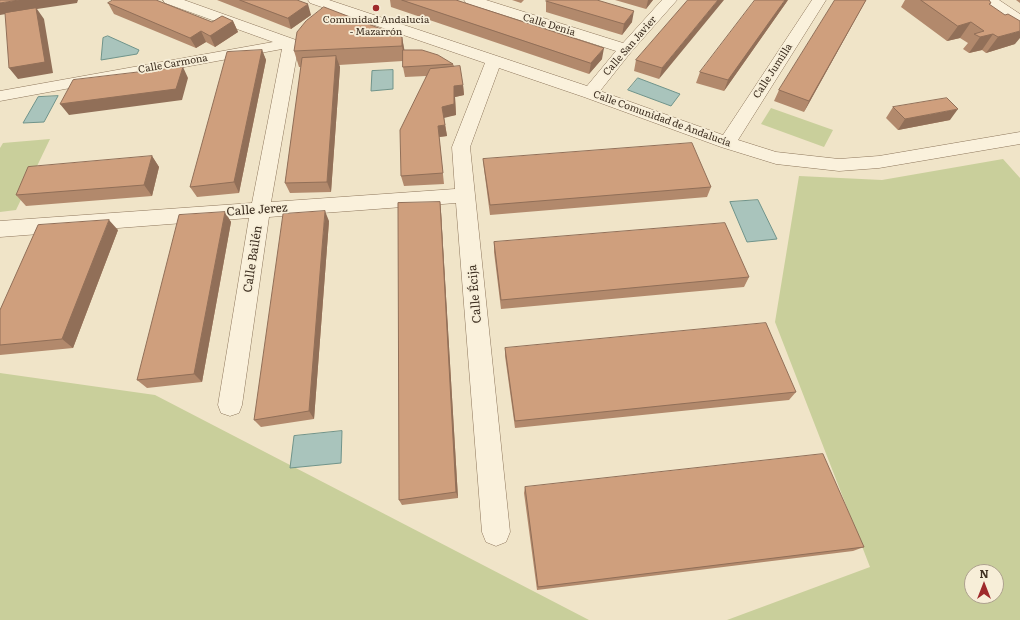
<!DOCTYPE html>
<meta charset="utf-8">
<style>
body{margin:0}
#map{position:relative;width:1020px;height:620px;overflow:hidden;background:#f0e4c8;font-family:Literata,serif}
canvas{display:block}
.north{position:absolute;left:964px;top:564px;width:40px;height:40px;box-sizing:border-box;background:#f7eed8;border:1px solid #ada18e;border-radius:50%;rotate:0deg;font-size:11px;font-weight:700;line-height:16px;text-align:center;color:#3d2e20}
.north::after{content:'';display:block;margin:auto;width:14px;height:18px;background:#9e2a2b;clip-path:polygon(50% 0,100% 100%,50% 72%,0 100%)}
</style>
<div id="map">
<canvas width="1020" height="620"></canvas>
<div class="north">N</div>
</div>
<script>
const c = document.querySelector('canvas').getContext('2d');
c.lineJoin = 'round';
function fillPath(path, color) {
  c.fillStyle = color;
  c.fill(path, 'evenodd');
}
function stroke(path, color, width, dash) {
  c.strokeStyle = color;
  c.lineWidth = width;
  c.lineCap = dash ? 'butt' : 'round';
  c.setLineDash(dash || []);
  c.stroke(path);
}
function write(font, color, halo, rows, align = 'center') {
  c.font = font + ' Literata,serif';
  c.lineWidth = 3.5;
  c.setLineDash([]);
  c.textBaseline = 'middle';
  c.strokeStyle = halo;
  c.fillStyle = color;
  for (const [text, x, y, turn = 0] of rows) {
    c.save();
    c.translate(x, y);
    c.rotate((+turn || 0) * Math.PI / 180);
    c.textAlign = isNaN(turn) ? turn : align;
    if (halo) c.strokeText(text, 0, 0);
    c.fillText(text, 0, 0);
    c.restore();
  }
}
const green = new Path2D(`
 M 771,108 L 833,130 L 824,147 L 761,124 Z
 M 50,139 L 16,210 L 0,212 L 0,148 L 3,143 Z
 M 1003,159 L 1020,178 L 1020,620 L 727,620 L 870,567 L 775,322 L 799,176 L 882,180 ZM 972,572 L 996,572 L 996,596 L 972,596 Z
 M 0,373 L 155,395 L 589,620 L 0,620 Z`);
const water = new Path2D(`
 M 108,36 L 139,50 L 137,54 L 101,60 L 103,38 Z
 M 393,70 L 393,89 L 371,91 L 372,71 Z
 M 638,78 L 680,94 L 671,106 L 628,90 Z
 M 58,96 L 44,122 L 23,123 L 38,97 Z
 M 758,200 L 777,239 L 747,242 L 730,202 Z
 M 342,431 L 341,463 L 290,468 L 294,436 Z`);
const street = new Path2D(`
 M 163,0 L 184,0 L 296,40 L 299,43 L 271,202 L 455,189 L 452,147 L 485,63 L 310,3 L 308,0 L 329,0 L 587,86 L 616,51 L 466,3 L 464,0 L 486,0 L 623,43 L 662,0 L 677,0 L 631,52 L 600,91 L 723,135 L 812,0 L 826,0 L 738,140 L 776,152 L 839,159 L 879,156 L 1020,132 L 1020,144 L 879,168 L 839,171 L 776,164 L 721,147 L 584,97 L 499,68 L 470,147 L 510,532 L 506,542 L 496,546 L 486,542 L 482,532 L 456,203 L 269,217 L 242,405 L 239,413 L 230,416 L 221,413 L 218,405 L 249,218 L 0,237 L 0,221 L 252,203 L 282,49 L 0,101 L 0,91 L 273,42 L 165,3 Z
 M 982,0 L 999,0 L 1020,14 L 1020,24 L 1015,23 L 984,3 Z`);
const wall = new Path2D(`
 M 217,0 L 297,0 L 311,15 L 291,29 Z
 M 390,0 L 456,0 L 602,59 L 589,74 L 391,7 Z
 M 512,0 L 524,0 L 521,3 Z
 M 615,0 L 653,0 L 646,9 Z
 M 688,0 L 659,79 L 634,71 L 636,60 Z
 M 788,0 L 724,91 L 696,83 L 700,72 Z
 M 835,0 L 866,0 L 804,112 L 774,101 L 779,90 Z
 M 905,0 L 988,0 L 990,5 L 1015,44 L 986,53 L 982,50 L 969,53 L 963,49 L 968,43 L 960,38 L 947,41 L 901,7 Z
 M 1016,0 L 1020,0 L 1020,3 Z
 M 546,1 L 632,22 L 622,35 L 546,12 Z
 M 108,3 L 212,22 L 233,21 L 238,32 L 215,47 L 206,42 L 196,48 L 114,14 Z
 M 402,37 L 404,50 L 453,64 L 454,66 L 463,85 L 464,95 L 455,97 L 456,115 L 444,117 L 447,136 L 439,137 L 444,184 L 404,186 L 401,176 L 426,76 L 405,77 L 403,67 L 403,61 L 339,65 L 340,67 L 331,192 L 290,193 L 285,183 L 301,67 L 299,67 L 294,51 Z
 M 262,50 L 266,60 L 239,193 L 197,197 L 190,187 Z
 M 893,107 L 950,120 L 898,130 L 886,118 Z
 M 152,156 L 159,167 L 152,196 L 26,206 L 16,195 Z
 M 483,159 L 711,187 L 707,197 L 490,215 L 484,169 Z
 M 440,202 L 441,212 L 458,498 L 402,505 L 399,500 Z
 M 225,212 L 231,222 L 202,382 L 147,388 L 137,380 Z
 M 329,221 L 314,419 L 261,427 L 254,420 Z
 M 118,230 L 73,348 L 0,355 L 0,310 Z
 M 494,242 L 749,277 L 744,287 L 501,309 L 494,252 Z
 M 505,348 L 796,392 L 789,400 L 515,428 L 505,356 Z
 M 525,487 L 864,547 L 853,551 L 537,590 L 524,493 Z`);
const shadedWall = new Path2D(`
 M 19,0 L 78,0 L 77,3 L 37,9 L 44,19 L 53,73 L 18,79 L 9,68 L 36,9 L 0,15 L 0,3 Z
 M 648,0 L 653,0 L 646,9 Z
 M 718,0 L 724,0 L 659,79 L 662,68 Z
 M 785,0 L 788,0 L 724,91 L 728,80 Z
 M 866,0 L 804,112 L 809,101 Z
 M 308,4 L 311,15 L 291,29 L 288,18 Z
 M 634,11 L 632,22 L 622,35 L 624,24 Z
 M 233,21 L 238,32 L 215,47 L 210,36 Z
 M 971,22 L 960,38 L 947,41 L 958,26 Z
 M 201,31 L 206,42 L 196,48 L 190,38 Z
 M 1020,31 L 1020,38 L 1015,44 L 986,53 L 998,37 Z
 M 993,34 L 982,50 L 969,53 L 980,37 Z
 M 402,37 L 405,53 L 405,61 L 402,46 Z
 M 604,48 L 602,59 L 589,74 L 591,63 Z
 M 262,50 L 266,60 L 239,193 L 234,182 Z
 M 336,56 L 340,67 L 331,192 L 327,182 Z
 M 183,67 L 188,78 L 182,100 L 69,115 L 60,104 Z
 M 463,85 L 464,95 L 455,97 L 456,115 L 444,118 L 442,107 L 454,86 Z
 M 958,109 L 950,120 L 898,130 L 905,119 Z
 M 445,125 L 447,136 L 439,137 L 444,184 L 438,126 Z
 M 152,156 L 159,167 L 152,196 L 144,185 Z
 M 440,202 L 441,212 L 458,498 L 456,492 Z
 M 325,211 L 329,221 L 314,419 L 309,411 Z
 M 225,212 L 231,222 L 202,382 L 194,374 Z
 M 109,220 L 118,230 L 73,348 L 62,339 Z`);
const building = new Path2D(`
 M 0,0 L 19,0 L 0,3 Z
 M 113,0 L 156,0 L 212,22 L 222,16 L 233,21 L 210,36 L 201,31 L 190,38 L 108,3 Z
 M 240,0 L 297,0 L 308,4 L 288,18 Z
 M 402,0 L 456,0 L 604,48 L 591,63 Z
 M 547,0 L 597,0 L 634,11 L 624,24 L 546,1 Z
 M 688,0 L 718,0 L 662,68 L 636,60 Z
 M 755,0 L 785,0 L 728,80 L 700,72 Z
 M 835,0 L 866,0 L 809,101 L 779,90 Z
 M 921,0 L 989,0 L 991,3 L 989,4 L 1005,15 L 1008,14 L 1020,21 L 1020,31 L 998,37 L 993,34 L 980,37 L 974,34 L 984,31 L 971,22 L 958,26 Z
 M 324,7 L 402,37 L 402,46 L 294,51 L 297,32 L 306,21 Z
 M 36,8 L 45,62 L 9,68 L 5,13 Z
 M 262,50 L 234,182 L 190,187 L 227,52 Z
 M 403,50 L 422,50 L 438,55 L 453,64 L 403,67 Z
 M 336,56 L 327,182 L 285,183 L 302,58 Z
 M 460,66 L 463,85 L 454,86 L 454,104 L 442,107 L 445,125 L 438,126 L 443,173 L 401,176 L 400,130 L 430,69 Z
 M 183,67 L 176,89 L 60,104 L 73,80 Z
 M 947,98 L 958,109 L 905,119 L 893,107 Z
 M 692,143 L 711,187 L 490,205 L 483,159 Z
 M 152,156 L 144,185 L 16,195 L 28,167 Z
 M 440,202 L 456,492 L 399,500 L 398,203 Z
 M 325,211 L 309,411 L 254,420 L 283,214 Z
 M 225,212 L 194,374 L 137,380 L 179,215 Z
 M 109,220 L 62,339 L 0,345 L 0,310 L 38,225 Z
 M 725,223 L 749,277 L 501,300 L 494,242 Z
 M 766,323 L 796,392 L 515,421 L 505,348 Z
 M 823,454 L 864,547 L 538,587 L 525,487 Z`);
const markers = [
 [376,8,4,"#9e2a2b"]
];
const farPoinames = [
 ["Comunidad Andalucía",376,20],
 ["- Mazarrón",376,32]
];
const farStreetnames = [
 ["Calle Denia",549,25,17],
 ["Calle San Javier",630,46,-49],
 ["Calle Carmona",173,64,-10],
 ["Calle Jumilla",773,71,-57],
 ["Calle Comunidad de Andalucía",662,119,20]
];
const streetNames = [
 ["Calle Jerez",257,210,-4],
 ["Calle Bailén",253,259,-81],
 ["Calle Écija",475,294,-95]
];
fillPath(green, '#c9cf9b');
fillPath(water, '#a9c4bc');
stroke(water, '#6f938a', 1);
stroke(street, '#8d765c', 1);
fillPath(street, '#faf1dc');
fillPath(wall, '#b2896c');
fillPath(shadedWall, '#916f58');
fillPath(building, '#cf9f7d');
stroke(building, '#916f58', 1);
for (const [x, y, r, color] of markers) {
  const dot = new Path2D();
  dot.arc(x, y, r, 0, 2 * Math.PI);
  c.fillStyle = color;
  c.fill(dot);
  stroke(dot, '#f7eed8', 1.5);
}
write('10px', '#3d2e20', '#f7eed8', farPoinames);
write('10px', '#3d2e20', '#f7eed8', farStreetnames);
write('12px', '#3d2e20', '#f7eed8', streetNames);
</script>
